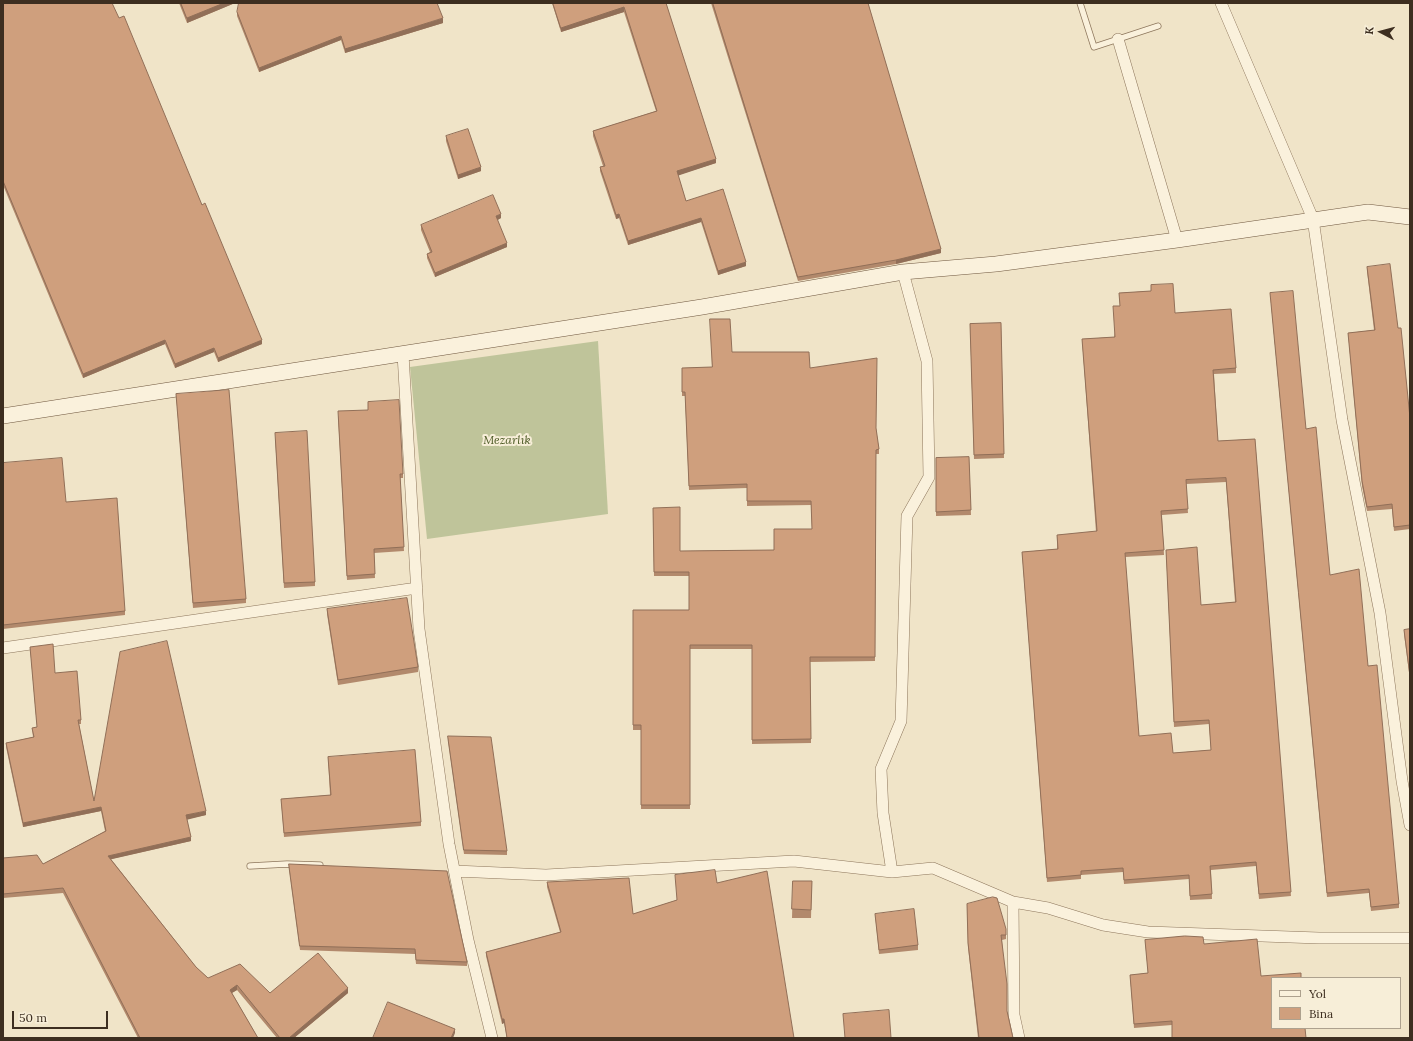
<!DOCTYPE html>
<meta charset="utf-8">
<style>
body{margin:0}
#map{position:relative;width:1413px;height:1041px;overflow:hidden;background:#f0e4c8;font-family:Lora,serif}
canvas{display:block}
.frame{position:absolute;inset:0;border:4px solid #3d2e20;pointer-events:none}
.legend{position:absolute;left:1271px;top:977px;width:130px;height:52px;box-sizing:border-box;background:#f7eed8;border:1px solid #ada18e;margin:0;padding:5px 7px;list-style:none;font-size:12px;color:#3d2e20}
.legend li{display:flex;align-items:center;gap:8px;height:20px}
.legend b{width:20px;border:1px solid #ada18e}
.north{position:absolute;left:1361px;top:12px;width:40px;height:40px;-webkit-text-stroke:3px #f7eed8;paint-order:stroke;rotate:276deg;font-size:11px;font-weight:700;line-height:16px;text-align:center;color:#3d2e20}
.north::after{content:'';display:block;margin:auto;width:14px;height:18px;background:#3d2e20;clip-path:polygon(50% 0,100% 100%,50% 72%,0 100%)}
.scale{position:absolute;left:12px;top:1011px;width:96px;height:18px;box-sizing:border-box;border:2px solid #3d2e20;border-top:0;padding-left:5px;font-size:12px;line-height:14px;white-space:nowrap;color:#3d2e20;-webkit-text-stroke:3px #f7eed8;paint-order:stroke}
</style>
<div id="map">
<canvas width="1413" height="1041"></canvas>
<div class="frame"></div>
<ul class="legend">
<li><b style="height:5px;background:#faf1dc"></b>Yol</li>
<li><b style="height:11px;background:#cf9f7d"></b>Bina</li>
</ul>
<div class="north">K</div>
<div class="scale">50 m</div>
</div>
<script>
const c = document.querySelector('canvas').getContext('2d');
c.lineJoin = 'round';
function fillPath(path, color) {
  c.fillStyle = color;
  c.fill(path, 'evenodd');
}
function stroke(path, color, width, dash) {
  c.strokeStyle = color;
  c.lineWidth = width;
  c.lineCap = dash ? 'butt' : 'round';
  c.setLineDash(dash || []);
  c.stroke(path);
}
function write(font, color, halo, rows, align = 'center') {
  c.font = font + ' Lora,serif';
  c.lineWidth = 4;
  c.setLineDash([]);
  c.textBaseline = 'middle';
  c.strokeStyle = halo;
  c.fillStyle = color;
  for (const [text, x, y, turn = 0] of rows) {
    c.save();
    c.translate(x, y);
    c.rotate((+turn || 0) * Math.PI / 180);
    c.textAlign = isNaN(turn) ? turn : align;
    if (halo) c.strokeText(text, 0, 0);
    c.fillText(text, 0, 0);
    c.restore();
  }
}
const cemetery = new Path2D(`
 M 598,341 L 608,514 L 427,539 L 410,367 Z`);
const lane = new Path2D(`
 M 1080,3 L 1094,47 L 1158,26
 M 250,866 L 287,864 L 320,865`);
const street = new Path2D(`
 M 1221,3 L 1313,219 L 1342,420 L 1380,613 L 1402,781 L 1410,825
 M 1118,39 L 1177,240
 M 403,354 L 419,629 L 449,844 L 468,940 L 492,1038
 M 3,648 L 417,588
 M 455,871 L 546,875 L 794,861 L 892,872 L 933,868 L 1013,902 L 1048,908 L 1103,925 L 1148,932 L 1319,938 L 1410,938
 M 892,872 L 883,813 L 881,769 L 901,721 L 907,516 L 929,477 L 927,361 L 903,272
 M 1013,902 L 1014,1015 L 1019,1038`);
const secondary = new Path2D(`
 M 3,416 L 702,307 L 903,272 L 996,264 L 1177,240 L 1368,212 L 1410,217`);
const wall = new Path2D(`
 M 3,3 L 119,18 L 202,205 L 262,344 L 218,362 L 214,352 L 175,368 L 165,344 L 83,378 L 3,185 Z
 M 179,3 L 235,3 L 187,23 Z
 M 552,3 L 666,3 L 716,163 L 678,175 L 686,201 L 746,266 L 718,275 L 701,222 L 628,245 L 619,218 L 616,219 L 600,171 L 600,167 L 603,166 L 593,136 L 593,131 L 656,111 L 624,12 L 561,32 Z
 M 711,3 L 868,3 L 941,253 L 896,264 L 798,281 Z
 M 237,12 L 443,23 L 345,53 L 341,40 L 259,72 L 237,16 Z
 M 446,136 L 481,171 L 458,179 L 446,141 Z
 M 501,218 L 497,220 L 507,247 L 435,277 L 427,258 L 427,254 L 430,252 L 421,230 L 421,225 Z
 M 1367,267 L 1398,328 L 1410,418 L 1410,529 L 1394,531 L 1392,509 L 1367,511 L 1362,486 L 1348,333 L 1374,330 L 1367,271 Z
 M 1151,285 L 1175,313 L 1236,368 L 1236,373 L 1214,374 L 1218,441 L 1255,439 L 1291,896 L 1259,899 L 1256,866 L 1211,870 L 1212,899 L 1190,900 L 1189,879 L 1124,884 L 1123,872 L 1081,875 L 1081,879 L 1047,882 L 1022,552 L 1057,549 L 1057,535 L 1096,532 L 1082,339 L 1114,337 L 1120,306 L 1119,293 L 1151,291 ZM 1226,482 L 1235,602 L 1201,605 L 1166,550 L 1174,727 L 1209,724 L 1211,750 L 1173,753 L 1139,736 L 1125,557 L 1164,555 L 1162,515 L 1188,513 L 1186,484 Z
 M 1270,293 L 1306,429 L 1330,575 L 1368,666 L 1399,904 L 1399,908 L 1371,911 L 1369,893 L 1327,897 Z
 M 1001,323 L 1004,458 L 974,459 L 970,324 Z
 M 732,352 L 810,368 L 876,428 L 879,449 L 879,454 L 876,454 L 875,661 L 810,662 L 811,743 L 752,744 L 752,649 L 690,649 L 690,809 L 641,809 L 641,730 L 633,730 L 633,610 L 689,610 L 689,576 L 654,576 L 653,508 L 680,551 L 774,550 L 812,529 L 811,505 L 747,506 L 747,488 L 689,490 L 685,396 L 682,396 L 682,368 L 712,367 Z
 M 176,394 L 246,599 L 246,603 L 193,608 Z
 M 338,416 L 403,474 L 403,478 L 400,478 L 404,551 L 374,553 L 375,578 L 347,580 Z
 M 275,437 L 315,582 L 315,586 L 284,588 Z
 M 969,457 L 971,515 L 936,516 L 936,458 Z
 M 3,463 L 66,502 L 125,611 L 125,615 L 3,629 Z
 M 327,609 L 418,667 L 418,672 L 338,685 L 327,614 Z
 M 1410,629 L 1410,680 L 1404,634 L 1404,630 Z
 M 30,647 L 55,673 L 81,720 L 81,724 L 79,724 L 94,801 L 206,815 L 187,819 L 191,841 L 111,859 L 196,967 L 208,978 L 270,993 L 348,993 L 294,1038 L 277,1038 L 237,990 L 232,993 L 258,1038 L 138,1038 L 63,893 L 3,898 L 3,858 L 43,864 L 105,831 L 101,811 L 23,827 L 6,747 L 6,743 L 33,737 L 32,728 L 37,727 Z
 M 448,736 L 507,851 L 507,855 L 464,854 L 448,740 Z
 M 328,757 L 421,822 L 421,826 L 284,837 L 281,799 L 330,795 Z
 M 289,864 L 467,962 L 467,966 L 416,964 L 415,954 L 300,950 L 289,868 Z
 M 793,881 L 812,881 L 811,918 L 792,918 Z
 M 547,882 L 633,914 L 677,900 L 717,883 L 794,1038 L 507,1038 L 504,1023 L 502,1024 L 486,956 L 486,952 L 560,932 L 547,887 Z
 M 967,904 L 1006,929 L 1006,939 L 1002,940 L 1007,1011 L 1013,1038 L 978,1038 L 968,947 Z
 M 875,914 L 918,945 L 918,950 L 879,954 Z
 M 1185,936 L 1172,1025 L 1134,1028 L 1130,975 L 1148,973 L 1145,940 Z`);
const shadedWall = new Path2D(`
 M 224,3 L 235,3 L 187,23 L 187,18 Z
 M 624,7 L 624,12 L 561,32 L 561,28 Z
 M 443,18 L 443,23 L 345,53 L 345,49 Z
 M 341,36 L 341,40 L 259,72 L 259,68 Z
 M 716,159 L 716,163 L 677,176 L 677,171 Z
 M 481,167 L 481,171 L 458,179 L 458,175 Z
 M 501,214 L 501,218 L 496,221 L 496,216 Z
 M 619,214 L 619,218 L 616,219 L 616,215 Z
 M 701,218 L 701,222 L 628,245 L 628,241 Z
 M 507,243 L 507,247 L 435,277 L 435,273 Z
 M 941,249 L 941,253 L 896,264 L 896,260 Z
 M 746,262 L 746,266 L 718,275 L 718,271 Z
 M 165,340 L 165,344 L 83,378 L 83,374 Z
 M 262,340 L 262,344 L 218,362 L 218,358 Z
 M 214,348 L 214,352 L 175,368 L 175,364 Z
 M 101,807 L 101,811 L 23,827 L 23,823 Z
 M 206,811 L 206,815 L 186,820 L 186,815 Z
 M 191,837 L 191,841 L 108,860 L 108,856 Z
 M 237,985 L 237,990 L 230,994 L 230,990 Z
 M 348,988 L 348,993 L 294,1038 L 289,1038 Z
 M 502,1019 L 504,1019 L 504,1023 L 502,1024 Z
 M 455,1029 L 455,1033 L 453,1038 L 451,1038 Z`);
const building = new Path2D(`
 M 3,3 L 112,3 L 119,18 L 124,16 L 202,205 L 205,203 L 262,340 L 218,358 L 214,348 L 175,364 L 165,340 L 83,374 L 3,181 Z
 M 181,3 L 224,3 L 187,18 Z
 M 239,3 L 437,3 L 443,18 L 345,49 L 341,36 L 259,68 L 237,12 Z
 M 553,3 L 666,3 L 716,159 L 677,171 L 686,201 L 723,189 L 746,262 L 718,271 L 701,218 L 628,241 L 619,214 L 616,215 L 608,190 L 600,167 L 605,166 L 593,131 L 657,111 L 624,7 L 561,28 Z
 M 713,3 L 868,3 L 941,249 L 896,260 L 798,277 Z
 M 468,129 L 481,167 L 458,175 L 446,136 Z
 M 493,195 L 501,214 L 496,216 L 507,243 L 435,273 L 427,254 L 432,252 L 421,225 Z
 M 1390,264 L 1398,328 L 1401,328 L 1410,418 L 1410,525 L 1394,527 L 1392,504 L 1367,507 L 1362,481 L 1348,333 L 1375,330 L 1367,267 Z
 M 1173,284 L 1175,313 L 1231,309 L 1236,368 L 1213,370 L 1218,441 L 1255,439 L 1291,892 L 1259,894 L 1256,862 L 1210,866 L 1212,894 L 1190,896 L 1189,875 L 1124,880 L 1123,868 L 1081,871 L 1081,875 L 1047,878 L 1022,552 L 1058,549 L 1057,535 L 1097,531 L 1082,339 L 1115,337 L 1113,306 L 1120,306 L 1119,293 L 1151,291 L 1151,285 ZM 1226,478 L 1236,602 L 1201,605 L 1197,547 L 1166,550 L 1174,722 L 1209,720 L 1211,750 L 1173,753 L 1171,733 L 1139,736 L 1125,553 L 1164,550 L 1161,511 L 1188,509 L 1186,480 Z
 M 1293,291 L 1306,429 L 1316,427 L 1330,575 L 1359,569 L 1368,666 L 1377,665 L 1399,904 L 1371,907 L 1369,889 L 1327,893 L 1270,293 Z
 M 710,319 L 730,319 L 732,352 L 809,352 L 810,368 L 877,358 L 876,428 L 879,449 L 876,450 L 875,657 L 810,657 L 811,739 L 752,740 L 752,645 L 690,645 L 690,805 L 641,805 L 641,725 L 633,725 L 633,610 L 689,610 L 689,572 L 654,572 L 653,508 L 680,507 L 680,551 L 774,550 L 774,529 L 812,529 L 811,501 L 747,501 L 747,484 L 689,486 L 685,392 L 682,392 L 682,368 L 712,367 Z
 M 1001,323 L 1004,454 L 974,455 L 970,324 Z
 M 229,390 L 246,599 L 193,603 L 176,394 Z
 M 399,400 L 403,474 L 400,474 L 404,547 L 374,549 L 375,574 L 347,576 L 338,411 L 368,410 L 368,402 Z
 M 307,431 L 315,582 L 284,583 L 275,433 Z
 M 969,457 L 971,510 L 936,512 L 936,458 Z
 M 62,458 L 66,502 L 117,498 L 125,611 L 3,625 L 3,463 Z
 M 407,598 L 418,667 L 338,680 L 327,609 Z
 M 1410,629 L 1410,676 L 1404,630 Z
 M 167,641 L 206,811 L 186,815 L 191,837 L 108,856 L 196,967 L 208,978 L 240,964 L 270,993 L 318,953 L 348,988 L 289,1038 L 280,1038 L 237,985 L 230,990 L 258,1038 L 140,1038 L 63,888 L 3,894 L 3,858 L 37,855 L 43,864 L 106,831 L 101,807 L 23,823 L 6,743 L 34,737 L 32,728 L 37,727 L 30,647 L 53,644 L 55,673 L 77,671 L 81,720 L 78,720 L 94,801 L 120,652 Z
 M 448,736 L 491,737 L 507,851 L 464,850 Z
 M 415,750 L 421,822 L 284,833 L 281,799 L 331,795 L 328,757 Z
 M 289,864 L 447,871 L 467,962 L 416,960 L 415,949 L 300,946 Z
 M 715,870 L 717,883 L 767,871 L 794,1038 L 507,1038 L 504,1019 L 502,1019 L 486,952 L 561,932 L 547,882 L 629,878 L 633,914 L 677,900 L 675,875 Z
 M 793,881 L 812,881 L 811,910 L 792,909 Z
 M 993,897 L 997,898 L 1006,929 L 1006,935 L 1001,935 L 1007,984 L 1007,1011 L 1013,1038 L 979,1038 L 968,943 L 967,904 Z
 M 914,909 L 918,945 L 879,950 L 875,914 Z
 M 1185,936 L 1203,937 L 1204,944 L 1257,939 L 1261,976 L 1301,973 L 1301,978 L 1272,978 L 1272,1028 L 1305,1028 L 1306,1038 L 1172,1038 L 1172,1021 L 1134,1024 L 1130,975 L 1148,973 L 1145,940 Z
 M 388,1002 L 455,1029 L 451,1038 L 373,1038 Z
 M 889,1010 L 891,1038 L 845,1038 L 843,1014 Z`);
const parkNames = [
 ["Mezarlık",507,441]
];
fillPath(cemetery, '#bfc49a');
stroke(lane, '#8d765c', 7);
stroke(street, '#8d765c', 12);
stroke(secondary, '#6f573f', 16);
stroke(lane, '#faf1dc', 5.5);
stroke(street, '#faf1dc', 11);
stroke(secondary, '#faf1dc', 15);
fillPath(wall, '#b2896c');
fillPath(shadedWall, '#916f58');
fillPath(building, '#cf9f7d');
stroke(building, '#916f58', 1);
write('italic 12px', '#4d5a26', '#f7eed8', parkNames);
</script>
